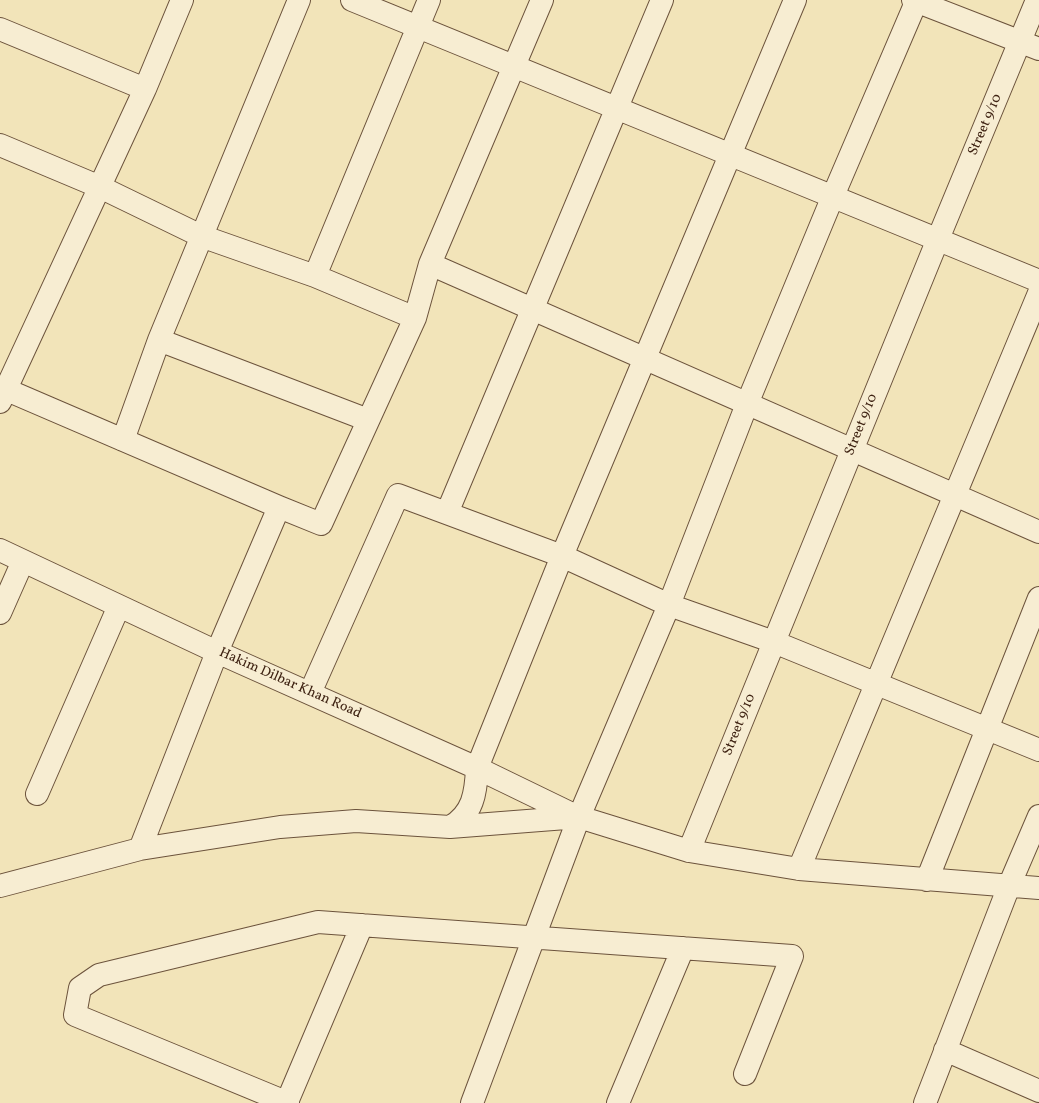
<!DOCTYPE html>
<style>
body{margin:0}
canvas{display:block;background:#f2e4b9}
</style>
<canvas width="1039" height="1103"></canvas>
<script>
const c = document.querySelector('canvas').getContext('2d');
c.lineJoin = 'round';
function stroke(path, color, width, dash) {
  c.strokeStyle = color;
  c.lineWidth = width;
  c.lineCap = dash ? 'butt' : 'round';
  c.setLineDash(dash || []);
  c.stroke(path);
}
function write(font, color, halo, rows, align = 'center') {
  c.font = font + ' Vollkorn,serif';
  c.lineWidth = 3;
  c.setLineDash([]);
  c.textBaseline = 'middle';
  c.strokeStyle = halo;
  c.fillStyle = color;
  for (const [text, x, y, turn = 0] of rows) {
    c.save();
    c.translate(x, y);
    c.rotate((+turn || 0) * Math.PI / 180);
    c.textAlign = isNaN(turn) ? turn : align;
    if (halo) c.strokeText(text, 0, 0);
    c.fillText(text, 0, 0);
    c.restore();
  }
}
const minor = new Path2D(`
 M 352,0 L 1039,281
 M 913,0 L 1039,49
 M 0,29 L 145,89
 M 0,145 L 100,187 L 201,236 L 315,276 L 415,318
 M 430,264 L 1039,532
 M 315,276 L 429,0
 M 159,340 L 368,420
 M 0,387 L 279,507 L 321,524 L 415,318 L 430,264 L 542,0
 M 0,402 L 145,89 L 182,0
 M 123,440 L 159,340 L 299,0
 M 447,513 L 662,0
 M 0,550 L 217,652 L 477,768 L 578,817
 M 0,613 L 23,561
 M 310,693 L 398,495 L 562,556 L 669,605 L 774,642 L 1039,750
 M 37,794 L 119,606
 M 450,827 C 473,814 476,793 477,768 L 562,556 L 795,0
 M 140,849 L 217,652 L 279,507
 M 689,851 L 938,239 L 1037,0
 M 799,869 L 1039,293
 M 927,880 L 1039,598
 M 0,886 L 140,849 L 280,827 L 356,821 L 450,827 L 579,817 L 689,851 L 799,869 L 1039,888
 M 945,1050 L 1039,1091
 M 287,1102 L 362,925
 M 288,1103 L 75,1015 L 80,988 L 99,975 L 318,922 L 792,956 L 745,1074
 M 472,1103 L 579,817 L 669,605 L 747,404 L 833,196 L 917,0
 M 618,1103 L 683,948
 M 925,1103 L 1009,886 L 1039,816`);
const streetNames = [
 ["Street 9/10",986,125,-67],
 ["Street 9/10",862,425,-68],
 ["Hakim Dilbar Khan Road",290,684,24],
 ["Street 9/10",740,725,-68]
];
stroke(minor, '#6c533c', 24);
stroke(minor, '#f7edd2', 22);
write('14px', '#3f2313', '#f7edd2', streetNames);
</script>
